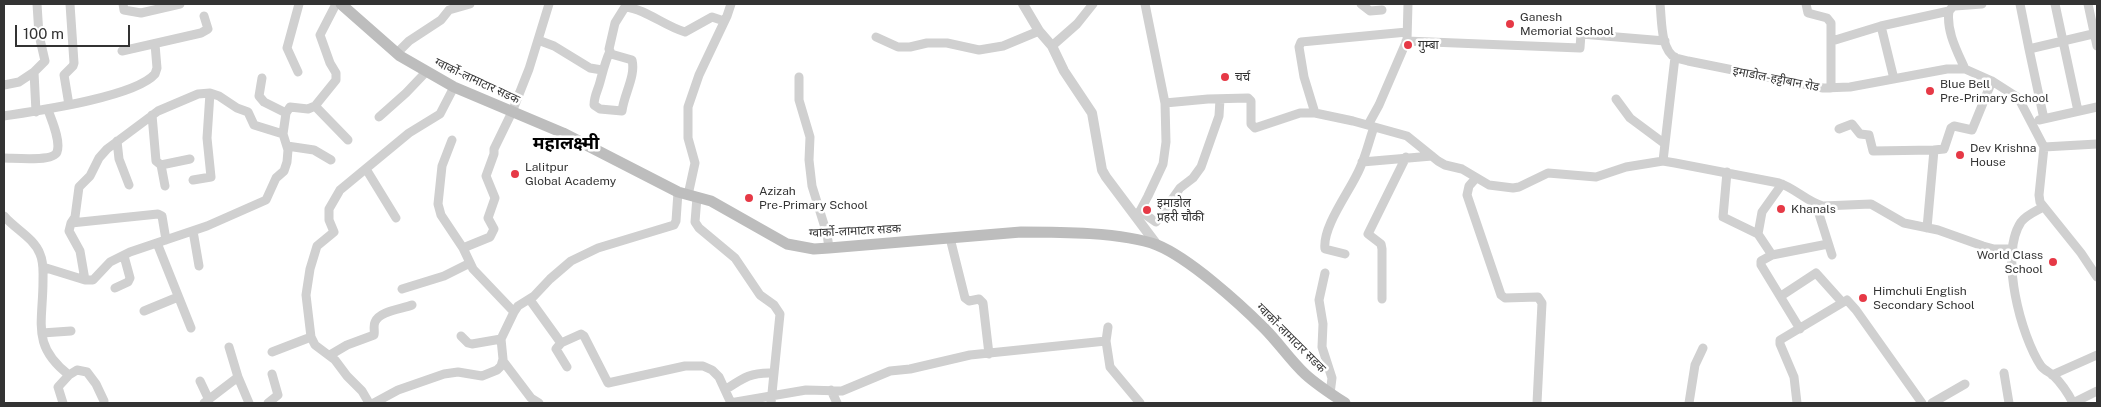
<!DOCTYPE html>
<meta charset="utf-8">
<style>
body{margin:0}
#map{position:relative;width:2101px;height:407px;overflow:hidden;background:#fff;font-family:"Public Sans",sans-serif}
canvas{display:block}
.frame{position:absolute;inset:0;border:5px solid #333;pointer-events:none}
.scale{position:absolute;left:15px;top:25px;width:115px;height:22px;box-sizing:border-box;border:2px solid #333;border-top:0;padding-left:6px;font-size:15px;line-height:18px;white-space:nowrap;color:#333;-webkit-text-stroke:4px #fff;paint-order:stroke}
</style>
<div id="map">
<canvas width="2101" height="407"></canvas>
<div class="frame"></div>
<div class="scale">100 m</div>
</div>
<script>
const c = document.querySelector('canvas').getContext('2d');
c.lineJoin = 'round';
function stroke(path, color, width, dash) {
  c.strokeStyle = color;
  c.lineWidth = width;
  c.lineCap = dash ? 'butt' : 'round';
  c.setLineDash(dash || []);
  c.stroke(path);
}
function write(font, color, halo, rows, align = 'center') {
  c.font = font + ' "Public Sans","Noto Sans Devanagari",sans-serif';
  c.lineWidth = 5;
  c.setLineDash([]);
  c.textBaseline = 'middle';
  c.strokeStyle = halo;
  c.fillStyle = color;
  for (const [text, x, y, turn = 0] of rows) {
    c.save();
    c.translate(x, y);
    c.rotate((+turn || 0) * Math.PI / 180);
    c.textAlign = isNaN(turn) ? turn : align;
    if (halo) c.strokeText(text, 0, 0);
    c.fillText(text, 0, 0);
    c.restore();
  }
}
const minor = new Path2D(`
 M 123,4 L 124,10 L 141,13 L 180,4
 M 1361,4 L 1370,11 L 1382,10
 M 1660,4 C 1662,19 1660,50 1676,58 C 1680,59 1684,60 1688,61 L 1823,88 L 1850,87 L 1947,69 L 1965,69 L 1992,81 L 2017,97 L 2020,101 L 2044,147 L 2039,195 L 2040,202 L 2081,253 L 2097,277
 M 1806,4 L 1808,13 L 1827,18 L 1831,23 L 1831,88
 M 1955,4 L 1949,11 C 1946,31 1957,51 1965,69
 M 2020,4 L 2029,49
 M 2055,4 L 2078,111
 M 2088,4 L 2097,46
 M 1955,6 L 1982,4
 M 1881,26 L 1949,11
 M 876,37 L 898,47 L 910,47 L 927,43 L 947,43 L 979,50 L 1003,46 L 1039,31
 M 538,40 L 554,46 L 590,68 L 602,70
 M 1406,41 L 1580,48 L 1581,34 L 1665,41
 M 1832,41 L 1881,26 L 1894,79
 M 1052,46 L 1077,24 L 1093,4
 M 122,51 L 201,33 L 208,29 L 204,16
 M 610,51 L 611,54 L 632,60 C 636,76 624,94 622,111 L 600,109 L 594,105 C 594,96 598,90 600,82 C 603,71 605,62 610,51 L 609,49 L 615,23 L 625,7 C 646,9 664,26 685,32 L 712,17 L 724,21
 M 397,53 L 409,41 L 441,20 L 449,10 L 470,4
 M 298,72 L 287,48 L 299,4
 M 799,77 L 799,100 L 810,137 L 809,160 L 812,186 L 827,234 L 829,248
 M 262,78 L 259,96 L 264,102 L 286,113
 M 4,85 L 19,82 L 34,72
 M 1616,99 L 1630,118 L 1665,144
 M 1165,103 L 1208,99 L 1248,98 L 1251,101 L 1251,124 L 1255,128 L 1300,113 L 1315,113 L 1353,121 L 1407,136 L 1438,161 L 1445,165 L 1462,169 L 1489,185 L 1513,188 L 1519,187 L 1548,173 L 1596,177 L 1626,167 L 1663,161 L 1675,163 L 1779,183 C 1795,188 1807,202 1823,206 L 1871,204 L 1904,223 L 1938,230 L 1983,246 L 1994,249 L 2013,249
 M 69,105 L 64,75 L 73,66 L 74,63 L 70,4
 M 315,106 L 348,140
 M 36,112 L 34,72 L 45,61 L 39,35 L 37,4
 M 1315,113 L 1304,77 L 1299,47 L 1301,42 L 1407,32
 M 152,115 L 156,161 L 161,165 L 165,186
 M 4,116 C 36,111 135,97 155,74 L 157,68 L 155,44
 M 379,117 L 406,93 L 426,72
 M 2044,119 L 2029,49 L 2097,33
 M 2039,120 L 2097,107
 M 1368,125 L 1379,105 L 1407,40 L 1408,4
 M 1839,129 L 1852,124 L 1860,134 L 1869,135 L 1873,151 L 1934,150
 M 283,134 L 286,113 L 290,107 L 308,109 L 315,106 L 336,80 L 336,73 L 330,63 L 320,35 L 336,4
 M 452,140 L 442,166 L 438,204 L 441,215 L 463,248 L 473,269 L 514,312
 M 117,141 L 119,159 L 129,185
 M 287,146 L 314,150 L 331,160
 M 2044,147 L 2097,144
 M 4,158 C 14,158 53,162 57,152 C 61,141 52,121 48,110
 M 1663,161 L 1675,57
 M 1362,162 L 1432,156
 M 161,165 L 190,159
 M 366,169 L 396,218
 M 1727,172 L 1723,217 L 1758,234 L 1772,255
 M 1476,178 L 1469,186 L 1467,195 L 1501,295 L 1505,298 L 1538,297 L 1542,303 L 1537,403
 M 193,180 L 211,177 L 207,138 L 210,93
 M 688,195 L 695,163 L 688,138 L 688,107 L 699,75 L 727,16 L 731,4
 M 697,197 L 695,222 L 699,228 L 735,258 L 760,295 L 774,305 L 780,314 L 771,403
 M 1819,205 L 1819,214 L 1832,255
 M 2043,207 C 2036,211 2026,215 2021,222 C 1999,255 2021,336 2041,366 C 2044,370 2049,372 2053,375 C 2062,384 2068,393 2073,403
 M 1140,211 L 1156,222 L 1180,188 L 1193,178 L 1201,167 L 1219,116 L 1220,99
 M 1135,215 L 1140,211 L 1148,196 L 1163,164 L 1166,142 L 1165,103 L 1145,4
 M 4,216 C 15,229 34,238 40,254 C 44,263 43,272 43,281 C 43,323 31,346 69,375 L 58,387 L 63,403
 M 71,223 L 158,214 L 162,216 L 166,240
 M 1927,228 L 1934,150 L 1944,149 L 1951,128 L 1954,126 L 1972,130 L 1992,81
 M 193,231 L 199,266
 M 1758,234 L 1762,212 L 1782,184
 M 950,238 L 965,298 L 969,301 L 979,299 L 983,303 L 989,354
 M 157,243 L 191,328
 M 463,248 L 490,237 L 494,229 L 488,218 L 495,198 L 486,176 L 494,154 L 494,149 L 512,112 L 529,69 L 549,4
 M 1345,254 L 1325,249 C 1322,226 1351,190 1360,168 C 1366,155 1369,141 1374,127
 M 43,267 L 85,280 L 93,280 L 110,262 L 130,252 L 207,226 L 266,200 L 276,178 L 284,171 L 287,162 L 288,150 L 283,134 L 254,125 L 248,112 L 237,108 L 219,96 L 210,93 L 198,94 L 158,111 L 107,149 L 99,158 L 90,176 L 79,187 L 75,217 L 71,223 L 69,231 L 80,251 L 85,280
 M 1325,273 L 1319,300 L 1323,324 L 1322,347 L 1332,378 L 1330,394
 M 115,288 L 128,282 L 130,278 L 124,256
 M 402,289 L 444,276 L 470,263
 M 1781,296 L 1816,273 L 1842,302
 M 1382,299 L 1382,249 L 1381,244 L 1368,234 L 1406,157
 M 530,300 L 561,343 L 581,334 L 584,336 L 608,383 L 685,366 L 703,366 L 712,370 L 719,377 L 731,403
 M 144,311 L 178,297
 M 1108,327 L 1106,341 L 1110,367 L 1140,403
 M 1800,329 L 1761,265 L 1761,261 L 1772,255 L 1828,244
 M 42,333 L 71,331
 M 461,336 L 468,343 L 472,344 L 501,339
 M 561,343 L 556,349 L 567,367
 M 229,347 L 238,377 L 249,403
 M 272,352 L 311,337
 M 330,355 L 347,345 L 374,335 C 375,331 373,326 375,322 C 379,311 402,309 412,305
 M 503,361 L 531,398 L 539,403
 M 2004,373 L 2009,403
 M 69,375 L 77,370 L 87,372 L 96,384 L 104,401
 M 2052,375 L 2097,355
 M 200,381 L 209,400
 M 725,390 C 743,378 751,372 773,373
 M 831,390 L 837,403
 M 204,403 L 238,377
 M 268,403 L 278,395 L 272,374
 M 369,403 L 362,391 L 347,376 L 335,360 L 315,345 L 311,337 L 306,295 L 310,269 L 317,246 L 334,232 L 329,220 L 329,209 L 340,190 L 409,133 L 440,114 L 454,87
 M 374,403 L 398,390 L 444,374 L 458,372 L 482,376 L 497,370 L 501,366 L 503,359 L 501,339 L 514,312 L 518,306 L 534,296 L 550,279 L 571,261 L 598,248 L 674,225 L 676,221 L 678,192
 M 730,403 L 806,390 L 842,391 L 890,371 L 910,369 L 970,355 L 1106,341
 M 1689,403 L 1695,365 L 1703,348
 M 1797,403 L 1794,377 L 1780,344 L 1780,340 L 1847,300 L 1856,310 L 1922,403
 M 1932,403 L 1965,384
 M 2073,403 L 2097,391`);
const tertiary = new Path2D(`
 M 1023,4 L 1039,31 L 1052,46 L 1064,71 L 1092,113 L 1102,170 L 1106,177 L 1157,245`);
const secondary = new Path2D(`
 M 341,4 L 400,56 L 454,87 L 563,133 L 678,192 L 711,201 L 787,244 L 814,249 L 829,248 L 1021,232 C 1058,232 1123,232 1157,245 C 1189,258 1239,303 1264,328 C 1279,343 1290,360 1305,374 C 1317,385 1331,394 1345,403`);
const markers = [
 [1510,24,5,"#e63946"],
 [1408,45,5,"#e63946"],
 [1225,77,5,"#e63946"],
 [1930,91,5,"#e63946"],
 [1960,155,5,"#e63946"],
 [515,174,5,"#e63946"],
 [749,198,5,"#e63946"],
 [1781,209,5,"#e63946"],
 [1147,210,5,"#e63946"],
 [2053,262,5,"#e63946"],
 [1863,298,5,"#e63946"]
];
const poiNames = [
 ["Ganesh",1520,17],
 ["Memorial School",1520,31],
 ["गुम्बा",1418,45],
 ["चर्च",1235,77],
 ["Blue Bell",1940,84],
 ["Pre-Primary School",1940,98],
 ["Dev Krishna",1970,148],
 ["House",1970,162],
 ["Lalitpur",525,167],
 ["Global Academy",525,181],
 ["Azizah",759,191],
 ["Pre-Primary School",759,205],
 ["इमाडोल",1157,203],
 ["प्रहरी चौकी",1157,217],
 ["Khanals",1791,209],
 ["World Class",2043,255,"right"],
 ["School",2043,269,"right"],
 ["Himchuli English",1873,291],
 ["Secondary School",1873,305]
];
const streetNames = [
 ["इमाडोल-हट्टीबान रोड",1776,79,11],
 ["ग्वार्को-लामाटार सडक",477,81,25],
 ["ग्वार्को-लामाटार सडक",855,231,-3],
 ["ग्वार्को-लामाटार सडक",1291,338,45]
];
const districtNames = [
 ["महालक्ष्मी",566,143]
];
stroke(minor, '#d0d0d0', 9);
stroke(tertiary, '#d0d0d0', 10);
stroke(secondary, '#bdbdbd', 11);
for (const [x, y, r, color] of markers) {
  const dot = new Path2D();
  dot.arc(x, y, r, 0, 2 * Math.PI);
  c.fillStyle = color;
  c.fill(dot);
  stroke(dot, '#fff', 2);
}
write('12px', '#333', '#fff', poiNames, 'left');
write('12px', '#333', '#fff', streetNames);
write('bold 18px', '#000', '#fff', districtNames);
</script>
